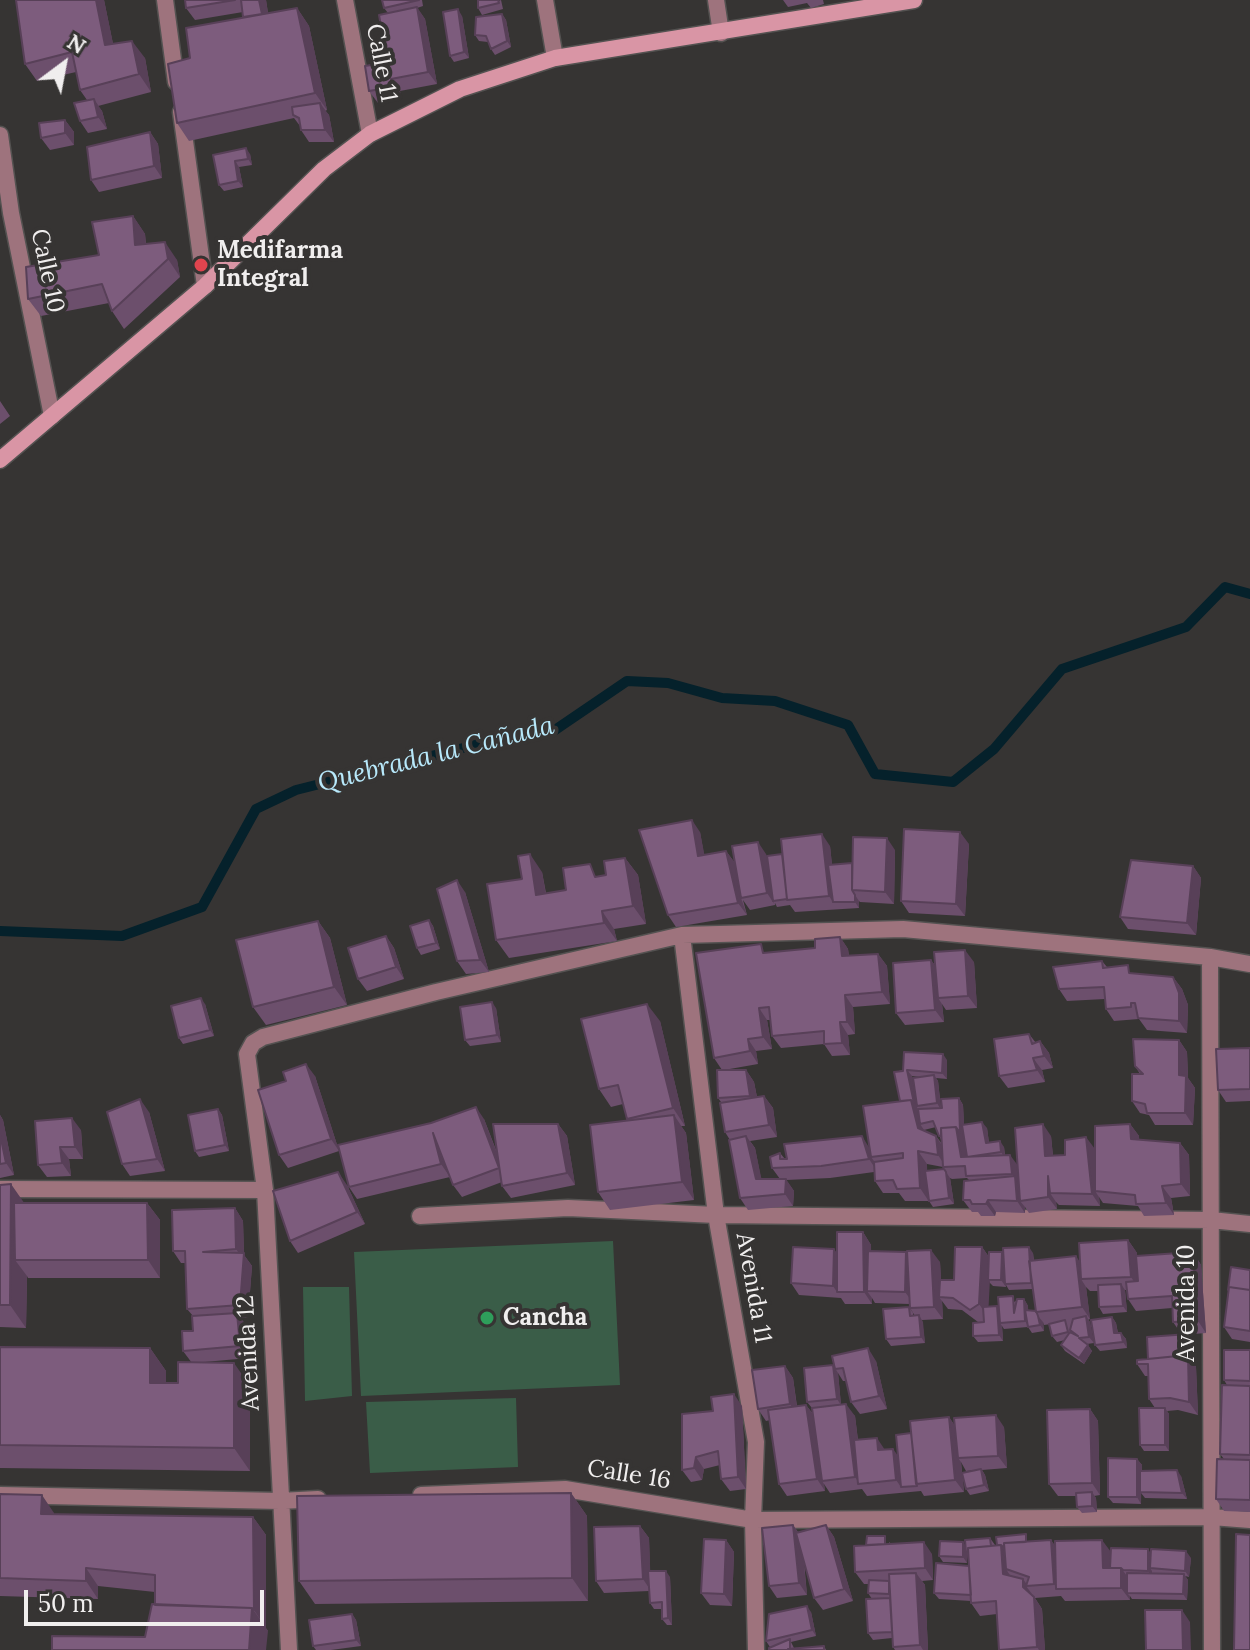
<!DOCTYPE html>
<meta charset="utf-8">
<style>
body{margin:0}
#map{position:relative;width:1250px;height:1650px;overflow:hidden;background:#363433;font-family:Lora,serif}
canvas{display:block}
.north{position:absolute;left:24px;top:24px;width:80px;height:80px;-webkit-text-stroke:6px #363433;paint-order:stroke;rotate:32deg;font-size:22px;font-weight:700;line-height:32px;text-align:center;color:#f0eeee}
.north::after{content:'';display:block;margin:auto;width:28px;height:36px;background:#f0eeee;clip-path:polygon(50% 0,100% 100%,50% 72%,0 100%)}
.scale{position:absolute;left:24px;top:1590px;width:240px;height:36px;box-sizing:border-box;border:4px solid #f0eeee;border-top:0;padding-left:10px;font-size:24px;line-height:28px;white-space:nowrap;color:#f0eeee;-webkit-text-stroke:6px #363433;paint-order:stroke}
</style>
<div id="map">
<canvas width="1250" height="1650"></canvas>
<div class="north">N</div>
<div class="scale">50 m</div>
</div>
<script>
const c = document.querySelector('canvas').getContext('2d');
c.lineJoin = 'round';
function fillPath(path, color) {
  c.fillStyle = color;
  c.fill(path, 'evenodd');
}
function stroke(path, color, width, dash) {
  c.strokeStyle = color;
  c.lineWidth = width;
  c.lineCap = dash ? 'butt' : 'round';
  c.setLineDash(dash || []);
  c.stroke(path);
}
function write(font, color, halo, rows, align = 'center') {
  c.font = font + ' Lora,serif';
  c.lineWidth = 8;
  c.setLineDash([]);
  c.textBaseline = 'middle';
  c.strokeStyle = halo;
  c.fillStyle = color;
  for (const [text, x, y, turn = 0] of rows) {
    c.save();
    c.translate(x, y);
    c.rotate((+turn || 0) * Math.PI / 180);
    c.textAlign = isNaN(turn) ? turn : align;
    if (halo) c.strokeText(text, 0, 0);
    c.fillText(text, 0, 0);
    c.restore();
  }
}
const green = new Path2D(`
 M 613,1241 L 620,1385 L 361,1396 L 354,1252 Z
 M 303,1287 L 349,1287 L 352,1396 L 305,1401 Z
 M 516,1398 L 518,1467 L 370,1473 L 366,1402 Z`);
const stream = new Path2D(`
 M 0,931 L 122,936 L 202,907 L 256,809 L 296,790 L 491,741 L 555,730 L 627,681 L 668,683 L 722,698 L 775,701 L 848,725 L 875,774 L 953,782 L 994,749 L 1062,669 L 1186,627 L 1225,587 L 1250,594`);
const street = new Path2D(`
 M 165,0 L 176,82
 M 345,0 L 370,134
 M 545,0 L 555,58
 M 716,0 L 721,33
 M 181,112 L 205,286
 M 0,135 L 11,213 L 52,416
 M 682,935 L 716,1215 L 756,1442 L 753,1520 L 756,1650
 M 1210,957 L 1212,1650
 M 0,1189 L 265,1190
 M 420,1216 L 568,1208 L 716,1215 L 1211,1220 L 1250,1224
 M 0,1495 L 280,1501 L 318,1499
 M 421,1495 L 565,1489 L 753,1520 L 1212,1517 L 1250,1520
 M 289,1650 L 265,1190 L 247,1054 L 253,1043 L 263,1037 L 436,992 L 682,935 L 903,929 L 1210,957 L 1250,964`);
const secondary = new Path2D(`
 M 0,460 L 205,286 L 324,169 L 370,134 L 460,89 L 555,58 L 914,0`);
const wall = new Path2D(`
 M 16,0 L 104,0 L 113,44 L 145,58 L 151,92 L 98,106 L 102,111 L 107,129 L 88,133 L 80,121 L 87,100 L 80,90 L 76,72 L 37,81 L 25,64 Z
 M 185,0 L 266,0 L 268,13 L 297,8 L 309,26 L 327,110 L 325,111 L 329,115 L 334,142 L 309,142 L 301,130 L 300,126 L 294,118 L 189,141 L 177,123 L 190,58 L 244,18 L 243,12 L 195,20 L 186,8 Z
 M 382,0 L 422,0 L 423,6 L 417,8 L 425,19 L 437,84 L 400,91 L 401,99 L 378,103 L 369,91 L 377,64 L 385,49 L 388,13 L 384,8 Z
 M 501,0 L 503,9 L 482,15 L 478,8 Z
 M 783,0 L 823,0 L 824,4 L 811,8 L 807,3 L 788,7 Z
 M 502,14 L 506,20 L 511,47 L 495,55 L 491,49 L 488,42 L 479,41 L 475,35 Z
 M 462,16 L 469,58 L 454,62 L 450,56 Z
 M 65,120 L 74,132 L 74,145 L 50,150 L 41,138 Z
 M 150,132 L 158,144 L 162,178 L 99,192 L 91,180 Z
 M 250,154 L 252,165 L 239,167 L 243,187 L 224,191 L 219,185 L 213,155 Z
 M 133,216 L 145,234 L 146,244 L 177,260 L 180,277 L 124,329 L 112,311 L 109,303 L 41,316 L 28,299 L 99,255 Z
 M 0,401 L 10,416 L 0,424 Z
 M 700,832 L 704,855 L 726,851 L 735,863 L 766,854 L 768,864 L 830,846 L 832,865 L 852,863 L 895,850 L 894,904 L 860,902 L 859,901 L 859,908 L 795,912 L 790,905 L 777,907 L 775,903 L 775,905 L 750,910 L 743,900 L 747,915 L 676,927 L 668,915 Z
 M 969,844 L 965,916 L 909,913 L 901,901 Z
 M 625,858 L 638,875 L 646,924 L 614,929 L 617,941 L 509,958 L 496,940 L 522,879 L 542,872 L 546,893 L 566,890 L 599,876 L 606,875 Z
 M 1193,866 L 1201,878 L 1196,935 L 1128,929 L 1120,917 Z
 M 465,892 L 489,972 L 466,974 L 457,961 Z
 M 429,920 L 433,926 L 440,949 L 421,955 L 417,948 Z
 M 318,921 L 330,938 L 347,1005 L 266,1025 L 253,1007 Z
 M 386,936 L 394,948 L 404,979 L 367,991 L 358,979 Z
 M 840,937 L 848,949 L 849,956 L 878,954 L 887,966 L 890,1004 L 853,1007 L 855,1034 L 848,1035 L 850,1055 L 832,1056 L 824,1044 L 781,1048 L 772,1036 L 770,1020 L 767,1020 L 772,1049 L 756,1051 L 758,1064 L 724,1070 L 746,1070 L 754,1082 L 757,1097 L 764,1096 L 773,1108 L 777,1137 L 750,1141 L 755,1148 L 761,1179 L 780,1179 L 772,1168 L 780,1153 L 785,1159 L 870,1148 L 900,1101 L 894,1072 L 947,1060 L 947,1079 L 936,1078 L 938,1081 L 941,1108 L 959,1098 L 963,1105 L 964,1125 L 987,1128 L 989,1143 L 1004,1147 L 1005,1155 L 1018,1166 L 1051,1136 L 1053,1156 L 1065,1155 L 1095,1149 L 1130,1124 L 1139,1136 L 1139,1140 L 1180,1143 L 1189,1155 L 1190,1196 L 1171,1198 L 1174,1215 L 1144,1216 L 1138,1206 L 1103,1203 L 1099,1197 L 1100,1206 L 1059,1205 L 1056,1202 L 1057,1209 L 1029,1213 L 1025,1207 L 1025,1213 L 996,1212 L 995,1216 L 981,1216 L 978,1212 L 972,1212 L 963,1200 L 969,1180 L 967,1178 L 952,1179 L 950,1178 L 954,1204 L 933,1207 L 929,1201 L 905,1201 L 899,1193 L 883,1193 L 875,1181 L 874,1172 L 830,1178 L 786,1180 L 794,1191 L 793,1206 L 748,1210 L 740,1198 L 730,1140 L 725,1132 L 721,1102 L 718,1098 L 722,1070 L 714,1058 L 768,953 L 815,948 ZM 912,1076 L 920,1077 L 915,1094 ZM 936,1127 L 941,1140 L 942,1144 L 936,1136 L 924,1130 ZM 927,1164 L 943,1167 L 944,1169 L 927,1171 Z
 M 931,960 L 936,967 L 974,962 L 977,1008 L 946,1010 L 942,1004 L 944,1022 L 905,1025 L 896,1013 Z
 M 1102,961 L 1107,967 L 1135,974 L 1173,977 L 1182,989 L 1188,1005 L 1187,1033 L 1147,1030 L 1139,1019 L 1114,1021 L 1106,1009 L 1105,999 L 1067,1001 L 1059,989 Z
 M 205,1004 L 214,1036 L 183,1044 L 179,1038 Z
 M 496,1008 L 501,1042 L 470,1046 L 465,1040 Z
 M 660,1021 L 685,1126 L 681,1126 L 686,1133 L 694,1200 L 610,1210 L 598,1192 L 628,1121 L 623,1104 L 611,1107 L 599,1089 Z
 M 1029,1034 L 1036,1043 L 1040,1041 L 1049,1053 L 1053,1068 L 1042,1070 L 1045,1082 L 1008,1088 L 999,1076 Z
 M 1179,1040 L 1187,1052 L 1188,1078 L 1195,1088 L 1193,1125 L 1155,1125 L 1149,1115 L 1140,1113 L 1132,1101 L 1140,1074 L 1135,1066 Z
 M 1250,1048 L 1250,1101 L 1226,1102 L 1218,1090 Z
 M 315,1076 L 339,1151 L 288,1168 L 279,1155 Z
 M 218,1109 L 222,1115 L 229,1151 L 199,1157 L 195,1151 Z
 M 149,1112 L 165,1171 L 130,1176 L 122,1164 Z
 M 0,1115 L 3,1120 L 14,1175 L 0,1178 Z
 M 484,1119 L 498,1155 L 558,1124 L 567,1136 L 575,1185 L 511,1198 L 502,1186 L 502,1182 L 462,1197 L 453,1185 L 448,1172 L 450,1177 L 357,1199 L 349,1187 Z
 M 81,1130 L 83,1159 L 69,1159 L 71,1176 L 47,1177 L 38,1165 Z
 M 0,1185 L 24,1203 L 147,1203 L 160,1220 L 160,1278 L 28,1278 L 27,1276 L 26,1328 L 0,1327 Z
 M 347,1185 L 365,1224 L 298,1253 L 290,1241 Z
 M 235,1208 L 243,1221 L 244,1255 L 252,1266 L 248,1317 L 240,1318 L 246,1325 L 249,1358 L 193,1363 L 250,1386 L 250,1471 L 0,1468 L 0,1347 L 150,1348 L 166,1371 L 166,1383 L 178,1383 L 192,1363 L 183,1351 L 193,1331 L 193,1316 L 187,1309 L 186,1263 L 181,1263 L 173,1251 Z
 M 863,1232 L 871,1245 L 871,1251 L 906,1252 L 907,1254 L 940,1262 L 941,1280 L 954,1280 L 982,1247 L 989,1257 L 1002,1252 L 1004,1255 L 1033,1253 L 1034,1261 L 1080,1262 L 1128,1240 L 1137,1253 L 1137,1256 L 1193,1252 L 1201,1265 L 1206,1333 L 1182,1335 L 1173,1322 L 1172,1308 L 1136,1311 L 1128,1299 L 1127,1290 L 1125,1290 L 1127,1312 L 1103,1314 L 1099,1307 L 1098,1291 L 1090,1291 L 1086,1287 L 1090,1319 L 1088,1320 L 1090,1322 L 1094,1343 L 1087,1344 L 1092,1351 L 1084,1364 L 1065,1351 L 1061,1345 L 1065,1340 L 1057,1342 L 1052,1336 L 1051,1324 L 1044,1325 L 1043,1322 L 1044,1331 L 1032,1333 L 1028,1327 L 1004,1329 L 1002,1326 L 1003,1341 L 978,1342 L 973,1336 L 978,1322 L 962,1310 L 948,1309 L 942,1301 L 943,1319 L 922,1320 L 925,1343 L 891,1346 L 886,1339 L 909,1307 L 913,1313 L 913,1316 L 915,1316 L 910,1308 L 910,1304 L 875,1303 L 872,1298 L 872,1304 L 845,1304 L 841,1298 L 799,1295 L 791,1283 L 837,1252 ZM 989,1282 L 993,1286 L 1006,1287 L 1006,1285 L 1009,1290 L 1033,1289 L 1036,1311 L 1028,1310 L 1028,1306 L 1024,1299 L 1016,1301 L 999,1309 L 988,1306 Z
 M 1250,1270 L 1250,1342 L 1232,1339 L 1224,1327 Z
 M 1112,1317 L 1116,1323 L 1118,1333 L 1121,1333 L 1126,1339 L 1127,1348 L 1100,1351 L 1095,1345 Z
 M 1189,1334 L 1193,1340 L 1195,1365 L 1196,1367 L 1198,1415 L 1178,1410 L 1167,1411 L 1169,1414 L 1169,1451 L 1144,1451 L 1140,1445 L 1155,1408 L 1149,1399 L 1148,1376 L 1145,1376 L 1137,1364 L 1148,1359 Z
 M 1250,1350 L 1250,1512 L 1224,1511 L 1216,1499 L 1224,1459 L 1220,1454 L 1227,1385 L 1224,1380 Z
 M 876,1361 L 887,1409 L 860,1414 L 851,1402 L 846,1381 L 843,1381 L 838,1373 L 841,1405 L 855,1416 L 858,1440 L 885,1450 L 898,1456 L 911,1433 L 949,1417 L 955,1426 L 1004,1427 L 1007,1468 L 982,1470 L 985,1475 L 989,1491 L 970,1495 L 966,1489 L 976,1470 L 966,1471 L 961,1462 L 964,1492 L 924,1496 L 921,1491 L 867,1496 L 862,1489 L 830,1493 L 824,1484 L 825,1491 L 787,1496 L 779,1484 L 770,1420 L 766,1421 L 758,1409 L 785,1366 L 793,1378 L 797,1406 L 806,1405 L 813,1414 L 827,1407 L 812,1408 L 807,1402 L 804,1368 Z
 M 742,1406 L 746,1489 L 730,1491 L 721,1479 L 720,1465 L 704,1469 L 702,1480 L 691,1482 L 682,1470 L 713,1411 Z
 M 1090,1409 L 1098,1421 L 1100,1495 L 1094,1496 L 1096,1498 L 1097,1512 L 1082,1513 L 1077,1507 L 1077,1496 L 1058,1496 L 1049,1484 Z
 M 1137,1459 L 1142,1465 L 1142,1471 L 1181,1476 L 1187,1499 L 1145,1498 L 1141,1493 L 1141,1504 L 1113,1503 L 1108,1497 Z
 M 571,1493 L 587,1516 L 588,1601 L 315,1604 L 299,1581 Z
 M 0,1494 L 54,1513 L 54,1515 L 253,1517 L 266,1535 L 266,1628 L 265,1627 L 268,1631 L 145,1637 L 155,1605 L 155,1592 L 98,1586 L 98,1599 L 0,1596 Z
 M 793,1525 L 798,1532 L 826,1525 L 834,1537 L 853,1601 L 823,1610 L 814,1598 L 804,1561 L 807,1595 L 777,1598 L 769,1586 Z
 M 640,1526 L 649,1538 L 650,1571 L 670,1577 L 672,1625 L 667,1625 L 662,1619 L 662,1609 L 654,1609 L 650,1603 L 649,1591 L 604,1593 L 596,1581 Z
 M 990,1538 L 995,1545 L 1030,1541 L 1051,1540 L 1055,1546 L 1110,1551 L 1151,1553 L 1191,1558 L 1189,1577 L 1185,1576 L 1188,1580 L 1187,1600 L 1132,1599 L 1130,1596 L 1130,1600 L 1065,1601 L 1061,1596 L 1035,1598 L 1042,1609 L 1045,1650 L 999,1650 L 997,1614 L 980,1616 L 971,1603 L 971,1601 L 939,1599 L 934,1593 L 969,1566 L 967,1554 L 967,1563 L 943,1562 L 939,1556 Z
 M 726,1540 L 734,1552 L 732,1606 L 710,1605 L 701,1593 Z
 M 890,1542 L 890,1544 L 932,1554 L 933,1580 L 922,1581 L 925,1585 L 928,1650 L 895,1650 L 893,1647 L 892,1638 L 873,1640 L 868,1633 L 872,1599 L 868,1593 L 869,1584 L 864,1584 L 855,1572 Z
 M 811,1612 L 816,1636 L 791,1642 L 794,1648 L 824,1646 L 826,1650 L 769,1650 L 774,1646 L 770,1647 L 766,1641 Z
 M 352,1614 L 356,1620 L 361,1646 L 331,1650 L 316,1650 L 313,1646 Z`);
const shadedWall = new Path2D(`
 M 96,0 L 104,0 L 117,63 L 105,45 Z
 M 259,0 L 266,0 L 270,26 L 262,14 Z
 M 417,7 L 425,19 L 437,84 L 428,72 Z
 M 297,8 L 309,26 L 327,110 L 315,93 Z
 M 458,9 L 462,16 L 469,58 L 464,52 Z
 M 502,14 L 506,20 L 511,47 L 507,41 Z
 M 132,41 L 145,58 L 151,92 L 139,74 Z
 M 391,79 L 400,91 L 401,99 L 393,87 Z
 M 94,99 L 102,111 L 107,129 L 98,117 Z
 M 320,103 L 329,115 L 334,142 L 325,130 Z
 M 65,120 L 74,132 L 74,145 L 65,133 Z
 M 150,132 L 158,144 L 162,178 L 154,166 Z
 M 246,148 L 250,154 L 252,165 L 248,159 Z
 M 235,161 L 239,167 L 243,187 L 238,181 Z
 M 133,216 L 145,234 L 147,263 L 135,245 Z
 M 165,242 L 177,260 L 180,277 L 168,259 Z
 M 692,820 L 700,832 L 707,868 L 698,856 Z
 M 960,832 L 969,844 L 965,916 L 956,904 Z
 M 822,834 L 830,846 L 836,902 L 833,902 L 829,896 Z
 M 887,838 L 895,850 L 894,904 L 885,892 Z
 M 758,842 L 766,854 L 774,901 L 773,901 L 775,905 L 767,893 Z
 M 726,851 L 735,863 L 741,898 L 747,915 L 738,903 Z
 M 530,854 L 542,872 L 549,913 L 536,895 Z
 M 625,858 L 638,875 L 646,924 L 633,906 Z
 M 1193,866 L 1201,878 L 1196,935 L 1187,923 Z
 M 457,880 L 465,892 L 489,972 L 480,960 Z
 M 855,895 L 859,901 L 859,908 L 855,902 Z
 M 602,911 L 614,929 L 617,941 L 604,923 Z
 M 429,920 L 433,926 L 440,949 L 436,943 Z
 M 318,921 L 330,938 L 347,1005 L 334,987 Z
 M 386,936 L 394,948 L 404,979 L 396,967 Z
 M 840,937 L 848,949 L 850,968 L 842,956 Z
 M 965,950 L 974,962 L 977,1008 L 968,996 Z
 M 878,954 L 887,966 L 890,1004 L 882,992 Z
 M 931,960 L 940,972 L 938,998 L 942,1004 L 944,1022 L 935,1010 Z
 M 1173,977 L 1182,989 L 1188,1005 L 1187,1033 L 1179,1021 Z
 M 845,995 L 853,1007 L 855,1034 L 847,1022 Z
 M 201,998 L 205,1004 L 214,1036 L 210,1030 Z
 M 492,1002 L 496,1008 L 501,1042 L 497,1035 Z
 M 647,1004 L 660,1021 L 685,1126 L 673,1108 Z
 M 759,1008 L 767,1020 L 772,1049 L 763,1037 Z
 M 840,1022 L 848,1035 L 850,1055 L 842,1043 Z
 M 748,1039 L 756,1051 L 758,1064 L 750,1051 Z
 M 1179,1040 L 1187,1052 L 1188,1078 L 1195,1088 L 1193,1125 L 1185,1113 L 1179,1075 Z
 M 1040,1041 L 1049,1053 L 1053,1068 L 1044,1056 Z
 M 943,1054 L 947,1060 L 947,1079 L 942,1073 Z
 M 1033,1058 L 1042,1070 L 1045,1082 L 1037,1070 Z
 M 306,1064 L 315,1076 L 339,1151 L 331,1139 Z
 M 746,1070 L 754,1082 L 759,1108 L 750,1096 Z
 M 907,1070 L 912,1076 L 920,1124 L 924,1130 L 918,1128 L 911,1100 Z
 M 934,1075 L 938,1081 L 941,1110 L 937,1103 Z
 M 764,1096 L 773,1108 L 777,1137 L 769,1125 Z
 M 959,1098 L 963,1105 L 965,1139 L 970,1169 L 961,1157 L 956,1127 Z
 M 140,1099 L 149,1112 L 165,1171 L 157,1159 Z
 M 476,1107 L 484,1119 L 507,1180 L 499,1168 Z
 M 218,1109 L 222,1115 L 229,1151 L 225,1145 Z
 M 0,1115 L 3,1120 L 14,1175 L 6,1163 L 0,1134 Z
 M 674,1115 L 686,1133 L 694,1200 L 682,1182 Z
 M 72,1118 L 81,1130 L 83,1159 L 75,1147 Z
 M 982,1122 L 987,1128 L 990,1150 L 986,1143 Z
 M 558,1124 L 567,1136 L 575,1185 L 567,1173 Z
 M 1043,1124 L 1051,1136 L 1054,1168 L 1045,1156 Z
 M 1130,1124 L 1139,1136 L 1140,1151 L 1131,1139 Z
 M 433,1133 L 442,1145 L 450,1177 L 441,1164 Z
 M 746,1136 L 755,1148 L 764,1191 L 756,1179 Z
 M 862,1136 L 870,1149 L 871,1157 L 874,1161 L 877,1171 L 869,1159 Z
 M 936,1136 L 944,1149 L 946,1167 L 938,1155 Z
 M 1086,1137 L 1095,1149 L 1095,1191 L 1099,1197 L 1100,1206 L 1092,1194 Z
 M 1000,1141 L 1004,1147 L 1005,1158 L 1001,1152 Z
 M 1180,1143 L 1189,1155 L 1190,1196 L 1181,1184 Z
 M 60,1147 L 69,1159 L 71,1176 L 62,1163 Z
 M 918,1151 L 927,1164 L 928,1200 L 920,1188 Z
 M 1010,1155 L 1019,1167 L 1020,1201 L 1025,1207 L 1025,1213 L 1017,1201 L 1015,1179 L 1012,1174 Z
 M 338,1172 L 347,1185 L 365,1224 L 357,1212 Z
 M 946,1172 L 950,1178 L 954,1204 L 949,1198 Z
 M 1048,1176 L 1050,1193 L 1056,1202 L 1057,1209 L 1048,1197 Z
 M 786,1179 L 794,1191 L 793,1206 L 785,1194 Z
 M 11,1184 L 27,1207 L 15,1260 L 27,1276 L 26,1328 L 10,1305 Z
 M 1162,1186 L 1171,1198 L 1174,1215 L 1166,1203 Z
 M 988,1200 L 996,1212 L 995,1216 L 986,1204 Z
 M 147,1203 L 160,1220 L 160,1278 L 148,1260 Z
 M 235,1208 L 243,1221 L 244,1255 L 252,1266 L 248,1317 L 240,1305 L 243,1259 L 236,1249 Z
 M 863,1232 L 871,1245 L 872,1291 L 867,1291 L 872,1298 L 872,1304 L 864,1292 Z
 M 1128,1240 L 1137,1253 L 1139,1289 L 1131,1277 Z
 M 982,1247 L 991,1260 L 988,1317 L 979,1304 Z
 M 1029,1247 L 1033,1253 L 1036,1289 L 1031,1283 Z
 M 834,1249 L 843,1261 L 837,1292 L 833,1286 Z
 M 931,1250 L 940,1262 L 942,1297 L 939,1297 L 942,1301 L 943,1319 L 934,1307 Z
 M 906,1252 L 914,1264 L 914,1304 L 905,1292 Z
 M 1002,1252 L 1006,1258 L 1006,1287 L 1001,1280 Z
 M 1193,1252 L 1201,1265 L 1206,1333 L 1198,1321 Z
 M 1076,1256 L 1084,1268 L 1081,1279 L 1086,1287 L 1090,1319 L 1082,1307 Z
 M 1121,1284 L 1125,1290 L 1127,1312 L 1123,1306 Z
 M 1024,1299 L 1028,1306 L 1029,1327 L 1025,1321 Z
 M 997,1306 L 1001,1312 L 1000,1323 L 1002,1326 L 1003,1341 L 999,1335 Z
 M 237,1313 L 246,1325 L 249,1358 L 240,1346 Z
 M 919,1315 L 923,1322 L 925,1343 L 921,1337 Z
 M 1038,1316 L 1043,1322 L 1044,1331 L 1040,1325 Z
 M 1086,1316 L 1090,1322 L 1094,1343 L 1089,1337 Z
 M 1112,1317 L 1116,1323 L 1119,1340 L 1114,1333 Z
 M 1121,1333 L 1126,1339 L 1127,1348 L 1123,1342 Z
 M 1189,1334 L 1193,1340 L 1195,1365 L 1196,1367 L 1198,1415 L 1189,1402 L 1188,1355 Z
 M 1088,1345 L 1092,1351 L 1084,1364 L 1079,1358 Z
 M 150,1348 L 166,1371 L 166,1405 L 150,1383 Z
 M 868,1348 L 876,1361 L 887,1409 L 879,1396 Z
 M 234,1363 L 250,1386 L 250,1471 L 234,1448 Z
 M 833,1365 L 838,1373 L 841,1405 L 837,1399 Z
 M 785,1366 L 793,1378 L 798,1416 L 790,1404 Z
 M 734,1394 L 742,1406 L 746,1489 L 738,1477 Z
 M 846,1404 L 855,1416 L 863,1483 L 860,1484 L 855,1477 Z
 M 806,1405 L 815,1417 L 822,1481 L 824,1484 L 825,1491 L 817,1479 Z
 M 1165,1408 L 1169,1414 L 1169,1451 L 1165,1445 Z
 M 1090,1409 L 1098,1421 L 1100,1495 L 1092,1483 Z
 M 996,1415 L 1004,1427 L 1007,1468 L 998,1456 Z
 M 949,1417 L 957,1429 L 958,1458 L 961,1462 L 964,1492 L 955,1480 Z
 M 877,1438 L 885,1450 L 878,1450 Z
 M 893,1449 L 902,1461 L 901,1487 L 896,1480 Z
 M 696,1457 L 704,1469 L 702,1480 L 694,1468 Z
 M 1137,1459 L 1142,1465 L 1141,1504 L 1137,1497 Z
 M 981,1469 L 985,1475 L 989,1491 L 984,1485 Z
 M 1177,1470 L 1181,1476 L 1187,1499 L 1182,1493 Z
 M 1092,1492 L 1096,1498 L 1097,1512 L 1092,1506 Z
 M 571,1493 L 587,1516 L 588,1601 L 572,1578 Z
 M 42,1495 L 54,1513 L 54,1532 L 41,1514 Z
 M 253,1517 L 266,1535 L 266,1628 L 254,1610 Z
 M 793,1525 L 801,1537 L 807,1595 L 799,1583 Z
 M 826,1525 L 834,1537 L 853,1601 L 844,1589 Z
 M 640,1526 L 649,1538 L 651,1591 L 643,1579 Z
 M 726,1540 L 734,1552 L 732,1606 L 724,1594 Z
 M 1051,1540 L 1059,1552 L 1058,1589 L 1054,1584 Z
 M 1102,1540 L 1111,1552 L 1111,1580 L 1103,1568 Z
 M 924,1542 L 932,1554 L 933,1580 L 925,1568 Z
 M 963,1542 L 968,1549 L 967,1563 L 963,1557 Z
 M 1001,1545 L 1009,1557 L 1006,1569 L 1011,1577 L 1003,1574 Z
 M 1148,1549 L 1152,1555 L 1150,1568 L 1152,1571 L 1152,1577 L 1148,1571 Z
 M 1186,1551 L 1191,1558 L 1189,1577 L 1185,1571 Z
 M 86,1568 L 98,1586 L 98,1599 L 86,1581 Z
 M 1121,1568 L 1130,1580 L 1127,1593 L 1130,1596 L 1130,1600 L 1121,1588 Z
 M 666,1571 L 670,1577 L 672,1625 L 668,1618 Z
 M 916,1573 L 925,1585 L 928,1650 L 923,1650 L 920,1645 Z
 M 1184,1574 L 1188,1580 L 1187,1600 L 1183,1594 Z
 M 1023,1579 L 1028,1586 L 1026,1586 L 1032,1594 L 1023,1587 Z
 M 1034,1597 L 1042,1609 L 1045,1650 L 1039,1650 L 1037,1647 Z
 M 807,1606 L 811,1612 L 816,1636 L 812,1630 Z
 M 252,1608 L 268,1631 L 266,1650 L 249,1650 Z
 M 1182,1610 L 1190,1622 L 1191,1650 L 1183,1650 Z
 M 352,1614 L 356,1620 L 361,1646 L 356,1640 Z`);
const building = new Path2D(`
 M 16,0 L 96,0 L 105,45 L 132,41 L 139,74 L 80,90 L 72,52 L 25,64 Z
 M 185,0 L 235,0 L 186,8 Z
 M 241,0 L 259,0 L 262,14 L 243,17 Z
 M 382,0 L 419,0 L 384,8 Z
 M 478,0 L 498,0 L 499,3 L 478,8 Z
 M 417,7 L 428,72 L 391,79 L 393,87 L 369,91 L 365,66 L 377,64 L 375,51 L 385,49 L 379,15 Z
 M 297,8 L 315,93 L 177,123 L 168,64 L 190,58 L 186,28 Z
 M 458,9 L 464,52 L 450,56 L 443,12 Z
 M 502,14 L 507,41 L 491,49 L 486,36 L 475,35 L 476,17 Z
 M 94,99 L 98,117 L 80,121 L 74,103 Z
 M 320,103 L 325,130 L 301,130 L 299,118 L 293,115 L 292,107 Z
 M 65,120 L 65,133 L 41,138 L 39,123 Z
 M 150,132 L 154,166 L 91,180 L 87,147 Z
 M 246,148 L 248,159 L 235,161 L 238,181 L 219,185 L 213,155 Z
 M 133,216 L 135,245 L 165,242 L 168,259 L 112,311 L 102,284 L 28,299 L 26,267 L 99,255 L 92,222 Z
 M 692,820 L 698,856 L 726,851 L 738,903 L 668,915 L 639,830 Z
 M 904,829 L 960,832 L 956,904 L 901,901 Z
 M 822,834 L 829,896 L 787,900 L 781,839 Z
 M 853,837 L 887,838 L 885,892 L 852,890 Z
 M 758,842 L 767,893 L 741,898 L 732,846 Z
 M 530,854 L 536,895 L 566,890 L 563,868 L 590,864 L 595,877 L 606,875 L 604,861 L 625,858 L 633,906 L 602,911 L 604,923 L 496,940 L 487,884 L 522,879 L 518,856 Z
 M 782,854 L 787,899 L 773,901 L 767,856 Z
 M 1131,860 L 1193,866 L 1187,923 L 1120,917 Z
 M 852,863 L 852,890 L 855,895 L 855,902 L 833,902 L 828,865 Z
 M 457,880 L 480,960 L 457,961 L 437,889 Z
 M 429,920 L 436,943 L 417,948 L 410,926 Z
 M 318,921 L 334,987 L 253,1007 L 236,940 Z
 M 386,936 L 396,967 L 358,979 L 348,948 Z
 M 840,937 L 842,956 L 878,954 L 882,992 L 845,995 L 847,1022 L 840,1022 L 842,1043 L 824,1044 L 824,1031 L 772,1036 L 769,1007 L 759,1008 L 763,1037 L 748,1039 L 750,1051 L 714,1058 L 696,953 L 761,944 L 763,953 L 815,948 L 815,939 Z
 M 965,950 L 968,996 L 938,998 L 934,952 Z
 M 931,960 L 935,1010 L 896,1013 L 893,963 Z
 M 1102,961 L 1103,968 L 1128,965 L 1129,973 L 1173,977 L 1179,993 L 1179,1021 L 1138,1018 L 1135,1003 L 1131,1003 L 1131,1007 L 1106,1009 L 1104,987 L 1059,989 L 1053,967 Z
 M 201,998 L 210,1030 L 179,1038 L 171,1006 Z
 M 492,1002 L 497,1035 L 465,1040 L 460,1007 Z
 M 647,1004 L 673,1108 L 627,1119 L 618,1085 L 599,1089 L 581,1019 Z
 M 1029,1034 L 1032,1044 L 1040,1041 L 1044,1056 L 1033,1058 L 1037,1070 L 999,1076 L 994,1039 Z
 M 1133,1039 L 1179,1040 L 1179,1075 L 1186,1076 L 1185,1113 L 1147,1113 L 1145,1104 L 1132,1101 L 1132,1074 L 1143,1074 L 1135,1066 Z
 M 1250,1048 L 1250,1089 L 1218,1090 L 1216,1049 Z
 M 904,1052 L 943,1054 L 942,1073 L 907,1070 L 914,1103 L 911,1100 L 900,1101 L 894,1072 L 903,1071 Z
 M 306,1064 L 331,1139 L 279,1155 L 258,1090 L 286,1081 L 283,1072 Z
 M 717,1070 L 746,1070 L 750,1096 L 718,1098 Z
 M 934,1075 L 937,1103 L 917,1106 L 913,1078 Z
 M 764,1096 L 769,1125 L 725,1132 L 720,1103 Z
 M 959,1098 L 960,1133 L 956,1127 L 941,1128 L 941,1136 L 939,1136 L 933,1121 L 920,1124 L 918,1109 L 942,1108 L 941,1099 Z
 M 140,1099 L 157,1159 L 122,1164 L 107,1112 Z
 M 911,1100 L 918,1128 L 936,1136 L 938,1155 L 918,1151 L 920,1188 L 897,1189 L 893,1180 L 875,1181 L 874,1162 L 903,1158 L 903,1153 L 871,1157 L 863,1106 Z
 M 476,1107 L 499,1168 L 453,1185 L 433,1133 L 441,1164 L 349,1187 L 338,1145 L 431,1123 Z
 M 218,1109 L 225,1145 L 195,1151 L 188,1115 Z
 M 674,1115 L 682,1182 L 598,1192 L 590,1125 Z
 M 72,1118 L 75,1147 L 60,1147 L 62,1163 L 38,1165 L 35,1121 Z
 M 982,1122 L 986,1143 L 1000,1141 L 1001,1152 L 967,1157 L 962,1125 Z
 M 493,1124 L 558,1124 L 567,1173 L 502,1186 Z
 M 1043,1124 L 1045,1156 L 1065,1155 L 1065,1140 L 1086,1137 L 1092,1194 L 1050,1193 L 1048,1176 L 1048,1197 L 1020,1201 L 1015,1128 Z
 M 1130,1124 L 1131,1139 L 1180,1143 L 1181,1184 L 1162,1186 L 1166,1203 L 1136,1204 L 1135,1195 L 1095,1191 L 1095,1126 Z
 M 956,1127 L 961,1157 L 1010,1155 L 1012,1174 L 966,1176 L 965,1166 L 943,1167 L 941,1128 Z
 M 0,1134 L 6,1163 L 0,1164 Z
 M 746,1136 L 756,1179 L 786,1179 L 785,1194 L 740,1198 L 729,1140 Z
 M 862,1136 L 869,1159 L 821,1166 L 772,1168 L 770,1157 L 780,1153 L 780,1159 L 787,1159 L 784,1144 Z
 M 944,1169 L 946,1172 L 949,1198 L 929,1201 L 925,1171 Z
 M 338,1172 L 357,1212 L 290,1241 L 273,1191 Z
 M 1015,1176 L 1017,1201 L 988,1200 L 986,1204 L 972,1204 L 970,1200 L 963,1200 L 964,1181 Z
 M 11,1184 L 10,1305 L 0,1305 L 0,1185 Z
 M 14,1203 L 147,1203 L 148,1260 L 15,1260 Z
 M 235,1208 L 236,1249 L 203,1252 L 244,1253 L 240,1305 L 187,1309 L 185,1251 L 173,1251 L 172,1210 Z
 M 837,1232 L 863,1232 L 864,1292 L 837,1292 Z
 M 1128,1240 L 1131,1277 L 1081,1279 L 1079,1243 Z
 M 793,1247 L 834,1249 L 833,1286 L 791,1283 Z
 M 955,1247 L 982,1247 L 979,1304 L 970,1310 L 953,1298 L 939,1297 L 940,1280 L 954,1280 Z
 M 1029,1247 L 1031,1283 L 1005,1284 L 1003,1248 Z
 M 931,1250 L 934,1307 L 910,1308 L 907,1251 Z
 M 868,1251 L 906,1252 L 905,1292 L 867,1291 Z
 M 989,1252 L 1002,1252 L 1001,1280 L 988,1280 Z
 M 1193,1252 L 1198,1321 L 1173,1322 L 1172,1296 L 1128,1299 L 1126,1282 L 1138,1281 L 1136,1256 Z
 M 1076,1256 L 1082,1307 L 1036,1312 L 1029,1261 Z
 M 1231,1267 L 1250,1270 L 1250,1290 L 1229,1287 L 1228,1290 Z
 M 1121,1284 L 1123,1306 L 1099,1307 L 1098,1285 Z
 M 1229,1287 L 1250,1290 L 1250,1331 L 1224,1327 Z
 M 1013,1296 L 1014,1313 L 1017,1299 L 1024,1299 L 1025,1321 L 1000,1323 L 998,1297 Z
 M 997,1306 L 999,1335 L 973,1336 L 973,1323 L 984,1322 L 983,1307 Z
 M 909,1307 L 910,1316 L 919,1315 L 921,1337 L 886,1339 L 883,1309 Z
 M 1025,1310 L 1036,1311 L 1038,1316 L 1040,1325 L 1028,1327 Z
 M 237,1313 L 240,1346 L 183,1351 L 182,1331 L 193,1331 L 192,1316 Z
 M 1086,1316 L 1089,1337 L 1079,1338 L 1088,1345 L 1079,1358 L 1061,1345 L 1070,1332 L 1078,1336 L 1070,1330 L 1073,1319 Z
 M 1112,1317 L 1114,1333 L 1121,1333 L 1123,1342 L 1095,1345 L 1091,1320 Z
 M 1065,1320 L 1068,1332 L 1052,1336 L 1049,1324 Z
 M 1189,1334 L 1190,1359 L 1188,1355 L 1148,1359 L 1147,1337 Z
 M 0,1347 L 150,1348 L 150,1383 L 178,1383 L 178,1362 L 234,1363 L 234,1448 L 0,1445 Z
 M 868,1348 L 879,1396 L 851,1402 L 843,1368 L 835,1369 L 832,1356 Z
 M 1224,1350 L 1250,1350 L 1250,1381 L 1224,1380 Z
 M 1188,1355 L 1189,1402 L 1170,1398 L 1149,1399 L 1148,1364 L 1137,1364 L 1137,1360 Z
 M 833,1365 L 837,1399 L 807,1402 L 804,1368 Z
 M 785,1366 L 790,1404 L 758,1409 L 752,1370 Z
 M 1222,1385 L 1250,1386 L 1250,1455 L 1220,1454 Z
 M 734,1394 L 738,1477 L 721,1479 L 718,1451 L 696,1457 L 694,1468 L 682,1470 L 682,1414 L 713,1411 L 711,1397 Z
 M 846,1404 L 855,1477 L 822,1481 L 812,1408 Z
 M 806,1405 L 817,1479 L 779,1484 L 768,1410 Z
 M 1139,1408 L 1165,1408 L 1165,1445 L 1140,1445 Z
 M 1090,1409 L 1092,1483 L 1049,1484 L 1047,1410 Z
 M 996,1415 L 998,1456 L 958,1458 L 954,1418 Z
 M 949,1417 L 955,1480 L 916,1484 L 910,1421 Z
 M 911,1433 L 917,1486 L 901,1487 L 896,1435 Z
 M 877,1438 L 878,1450 L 893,1449 L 896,1480 L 858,1484 L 854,1440 Z
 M 1108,1458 L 1137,1459 L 1137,1497 L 1108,1497 Z
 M 1217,1459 L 1250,1460 L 1250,1500 L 1216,1499 Z
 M 981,1469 L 984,1485 L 966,1489 L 962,1473 Z
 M 1177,1470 L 1182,1493 L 1140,1492 L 1140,1471 Z
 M 1092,1492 L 1092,1506 L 1077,1507 L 1076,1493 Z
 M 571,1493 L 572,1578 L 299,1581 L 297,1496 Z
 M 0,1494 L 42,1495 L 41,1514 L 253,1517 L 254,1610 L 252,1608 L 155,1605 L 155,1575 L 86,1568 L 86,1581 L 0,1578 Z
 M 793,1525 L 799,1583 L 769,1586 L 762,1528 Z
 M 826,1525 L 844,1589 L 814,1598 L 796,1533 Z
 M 640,1526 L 643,1579 L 596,1581 L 594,1527 Z
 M 1026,1534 L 1026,1542 L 1004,1543 L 1004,1548 L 1001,1545 L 997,1545 L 996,1537 Z
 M 1236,1534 L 1250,1535 L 1250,1650 L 1234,1650 Z
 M 867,1536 L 885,1536 L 885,1544 L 866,1545 Z
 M 990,1538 L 991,1546 L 968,1548 L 968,1552 L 966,1552 L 965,1540 Z
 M 704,1539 L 726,1540 L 724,1594 L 701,1593 Z
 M 1051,1540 L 1054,1584 L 1026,1586 L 1029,1577 L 1006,1569 L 1004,1543 Z
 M 1102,1540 L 1103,1568 L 1121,1568 L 1121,1588 L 1056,1589 L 1055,1541 Z
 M 940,1541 L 963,1542 L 963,1557 L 939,1556 Z
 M 924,1542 L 925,1568 L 855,1572 L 854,1546 Z
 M 1001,1545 L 1003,1574 L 1023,1579 L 1023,1587 L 1034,1597 L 1037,1647 L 999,1650 L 996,1601 L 971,1603 L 968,1548 Z
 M 1111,1548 L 1148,1549 L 1148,1571 L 1123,1570 L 1121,1568 L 1110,1568 Z
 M 1151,1549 L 1186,1551 L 1185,1571 L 1150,1568 Z
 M 936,1563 L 969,1566 L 971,1595 L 934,1593 Z
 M 648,1571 L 666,1571 L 668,1618 L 662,1619 L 662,1602 L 650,1603 Z
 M 916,1573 L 920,1645 L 893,1647 L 889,1574 Z
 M 1127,1573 L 1184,1574 L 1183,1594 L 1127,1593 Z
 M 869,1580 L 889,1581 L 889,1594 L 868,1593 Z
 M 890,1598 L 892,1632 L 868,1633 L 866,1599 Z
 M 152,1604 L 252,1608 L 249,1650 L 52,1650 L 52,1636 L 145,1637 Z
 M 807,1606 L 812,1630 L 766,1641 L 769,1614 Z
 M 1145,1610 L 1182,1610 L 1183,1650 L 1146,1650 Z
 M 352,1614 L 356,1640 L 313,1646 L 309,1620 Z
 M 790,1639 L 790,1649 L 788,1649 L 788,1650 L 769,1650 L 769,1648 Z
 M 824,1646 L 824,1650 L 788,1650 L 788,1649 Z`);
const markers = [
 [201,265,8,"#e0444e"],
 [487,1318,8,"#2e9e5b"]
];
const streetNames = [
 ["Calle 11",381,63,79],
 ["Calle 10",47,271,78],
 ["Avenida 11",753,1288,80],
 ["Avenida 10",1187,1303,-90],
 ["Avenida 12",249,1353,-93],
 ["Calle 16",629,1475,9]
];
const poiNames = [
 ["Medifarma",217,251],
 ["Integral",217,279],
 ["Cancha",503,1318]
];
const waterNames = [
 ["Quebrada la Cañada",436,755,-14]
];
fillPath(green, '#3a5d48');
stroke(stream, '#05212b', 10);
stroke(street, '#545251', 19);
stroke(secondary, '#545251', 19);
stroke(street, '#9e737d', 16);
stroke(secondary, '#d995a5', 16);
fillPath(wall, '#6c4f6c');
fillPath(shadedWall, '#584058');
fillPath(building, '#7d5c7d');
stroke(building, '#584058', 2);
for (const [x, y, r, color] of markers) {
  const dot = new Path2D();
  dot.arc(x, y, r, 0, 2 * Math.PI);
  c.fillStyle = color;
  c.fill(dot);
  stroke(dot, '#363433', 3);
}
write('24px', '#f0eeee', '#363433', streetNames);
write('bold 24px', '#f0eeee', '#363433', poiNames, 'left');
write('italic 26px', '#b8e9fb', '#363433', waterNames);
</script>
